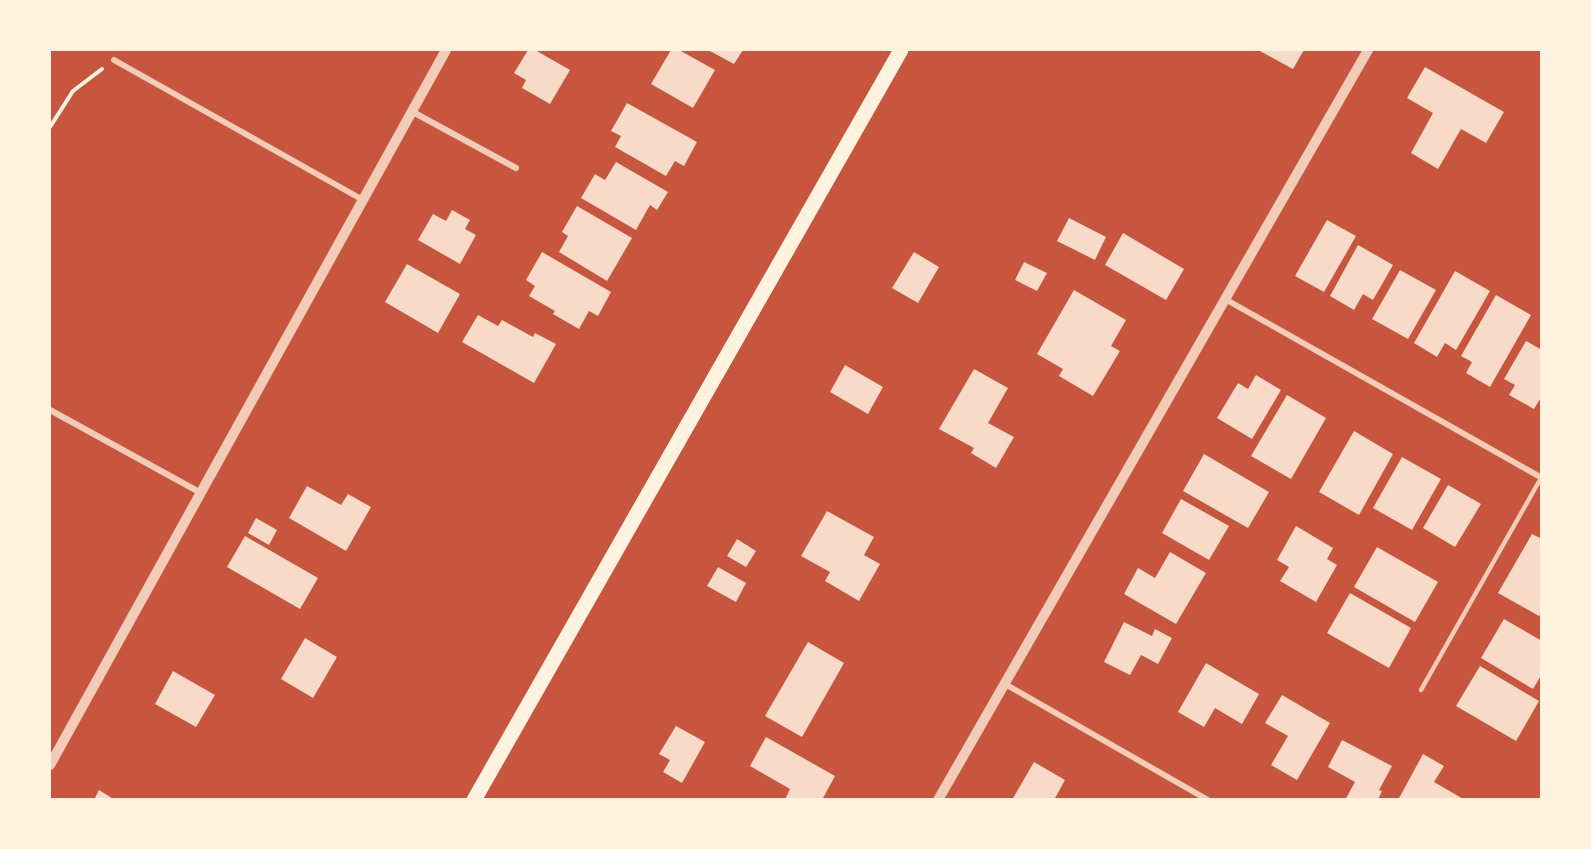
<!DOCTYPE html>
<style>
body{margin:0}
#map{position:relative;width:1591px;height:849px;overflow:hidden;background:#c8553d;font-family:Karla,sans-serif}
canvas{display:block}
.frame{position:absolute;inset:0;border:51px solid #fff3e0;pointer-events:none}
</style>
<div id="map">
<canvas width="1591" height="849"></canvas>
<div class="frame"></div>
</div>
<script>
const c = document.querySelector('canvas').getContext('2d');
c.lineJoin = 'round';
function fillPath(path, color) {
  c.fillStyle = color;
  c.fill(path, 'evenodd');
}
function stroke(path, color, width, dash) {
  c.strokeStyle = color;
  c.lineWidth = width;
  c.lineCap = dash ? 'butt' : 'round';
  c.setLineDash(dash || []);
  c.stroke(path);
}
const building = new Path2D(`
 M 528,50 L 535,50 L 570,70 L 550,104 L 522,88 L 526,80 L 514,73 Z
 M 671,50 L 679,50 L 715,70 L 693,108 L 651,84 Z
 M 708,50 L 743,50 L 734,64 Z
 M 1258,50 L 1304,50 L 1293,69 Z
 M 1425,67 L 1504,112 L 1486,143 L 1461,129 L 1438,169 L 1411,153 L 1433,113 L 1407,98 Z
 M 627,103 L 697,142 L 684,166 L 675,161 L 666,176 L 615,147 L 621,136 L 611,131 Z
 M 616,162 L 668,192 L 657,210 L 650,205 L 636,230 L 581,198 L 595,174 L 605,180 Z
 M 577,206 L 632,238 L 607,281 L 559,252 L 568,236 L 562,232 Z
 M 452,210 L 470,220 L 465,229 L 476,235 L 460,264 L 418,240 L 433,214 L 446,221 Z
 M 1069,218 L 1106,237 L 1095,260 L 1057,241 Z
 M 1327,220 L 1356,236 L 1324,292 L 1295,276 Z
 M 1123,233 L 1184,269 L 1166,300 L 1105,265 Z
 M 1358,245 L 1393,265 L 1373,300 L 1363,294 L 1354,310 L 1330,296 Z
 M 542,252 L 611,292 L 598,316 L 589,311 L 579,329 L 553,314 L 555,311 L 529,296 L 535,286 L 526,280 Z
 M 914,252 L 939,267 L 918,303 L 892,288 Z
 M 1024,262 L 1047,273 L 1037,291 L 1015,280 Z
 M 407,264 L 460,294 L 438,333 L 385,302 Z
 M 1400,270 L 1436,290 L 1408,339 L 1372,319 Z
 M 1455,271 L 1490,291 L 1456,350 L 1445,343 L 1437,357 L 1414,343 Z
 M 1074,290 L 1126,320 L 1111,346 L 1120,351 L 1093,396 L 1059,376 L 1063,369 L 1037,354 Z
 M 1496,295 L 1531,315 L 1490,387 L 1466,373 L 1472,362 L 1461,356 Z
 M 478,315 L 498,326 L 502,320 L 533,337 L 535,333 L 556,344 L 534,383 L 462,342 Z
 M 1526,341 L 1542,350 L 1542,396 L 1534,409 L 1509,395 L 1515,385 L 1504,379 Z
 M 845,365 L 883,387 L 868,414 L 830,392 Z
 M 974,369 L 1008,388 L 988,423 L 1014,437 L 996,468 L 971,453 L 974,448 L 939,429 Z
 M 1256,375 L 1281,390 L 1252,439 L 1217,418 L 1238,383 L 1248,389 Z
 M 1287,395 L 1326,418 L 1291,479 L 1251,456 Z
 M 1354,431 L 1393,454 L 1359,515 L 1319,492 Z
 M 1204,454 L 1269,492 L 1248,528 L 1183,491 Z
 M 1402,457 L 1441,479 L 1412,530 L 1373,508 Z
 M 1448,485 L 1481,504 L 1455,547 L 1423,528 Z
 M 307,486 L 341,505 L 348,494 L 371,507 L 346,551 L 289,518 Z
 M 1181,499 L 1229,526 L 1209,560 L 1162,533 Z
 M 827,511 L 874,537 L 864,555 L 880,564 L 859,601 L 825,581 L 830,572 L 801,556 Z
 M 256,518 L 277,530 L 269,545 L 248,533 Z
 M 1296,526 L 1333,548 L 1327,559 L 1337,565 L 1316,602 L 1280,581 L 1289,567 L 1277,560 Z
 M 1532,534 L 1542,539 L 1542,612 L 1539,616 L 1498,593 Z
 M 245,536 L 318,578 L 300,609 L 227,567 Z
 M 737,539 L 756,551 L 746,567 L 727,556 Z
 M 1377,547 L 1438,582 L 1415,622 L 1354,587 Z
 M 1170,552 L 1206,573 L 1176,624 L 1124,594 L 1138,568 L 1155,578 Z
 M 718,567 L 746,583 L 736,602 L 707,586 Z
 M 1350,593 L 1411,628 L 1389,668 L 1327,633 Z
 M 1504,619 L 1542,641 L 1542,674 L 1533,689 L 1481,658 Z
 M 1124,622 L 1152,636 L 1155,629 L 1172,638 L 1158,664 L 1141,655 L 1130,675 L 1104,662 Z
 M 305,638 L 337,657 L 313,698 L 281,679 Z
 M 808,642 L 844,663 L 802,737 L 765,716 Z
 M 1206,663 L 1259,694 L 1242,724 L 1215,708 L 1204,727 L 1178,712 Z
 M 1480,666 L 1539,701 L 1516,741 L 1456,706 Z
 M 173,671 L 215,695 L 196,727 L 155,704 Z
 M 1282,695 L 1330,723 L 1297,780 L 1271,765 L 1288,736 L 1265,723 Z
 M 676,726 L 705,742 L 682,783 L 663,772 L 670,760 L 659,754 Z
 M 766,737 L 835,776 L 822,800 L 785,800 L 790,789 L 750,766 Z
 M 1342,740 L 1392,766 L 1379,790 L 1382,791 L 1378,800 L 1345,800 L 1355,782 L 1328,767 Z
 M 1423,754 L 1444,766 L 1434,782 L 1465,800 L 1398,800 Z
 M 1034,762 L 1065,780 L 1054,800 L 1012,800 Z
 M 99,790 L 115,800 L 94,800 Z`);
const path = new Path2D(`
 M 50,127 L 73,91 L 102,69`);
const service = new Path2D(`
 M 1421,690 L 1541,478`);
const minor = new Path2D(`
 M 114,60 L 363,200
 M 411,111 L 516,168
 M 1225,299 L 1542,478
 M 50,410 L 201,493
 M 1005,684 L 1208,800`);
const tertiary = new Path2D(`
 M 50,765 L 446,50
 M 938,800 L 1368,50`);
const primary = new Path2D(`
 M 474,800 L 901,50`);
fillPath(building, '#f7dbc8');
stroke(path, '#fff3e0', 4);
stroke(service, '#f1ccb7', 4.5);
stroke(minor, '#f1ccb7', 6);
stroke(tertiary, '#f1ccb7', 10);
stroke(primary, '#fff3e0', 15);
</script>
